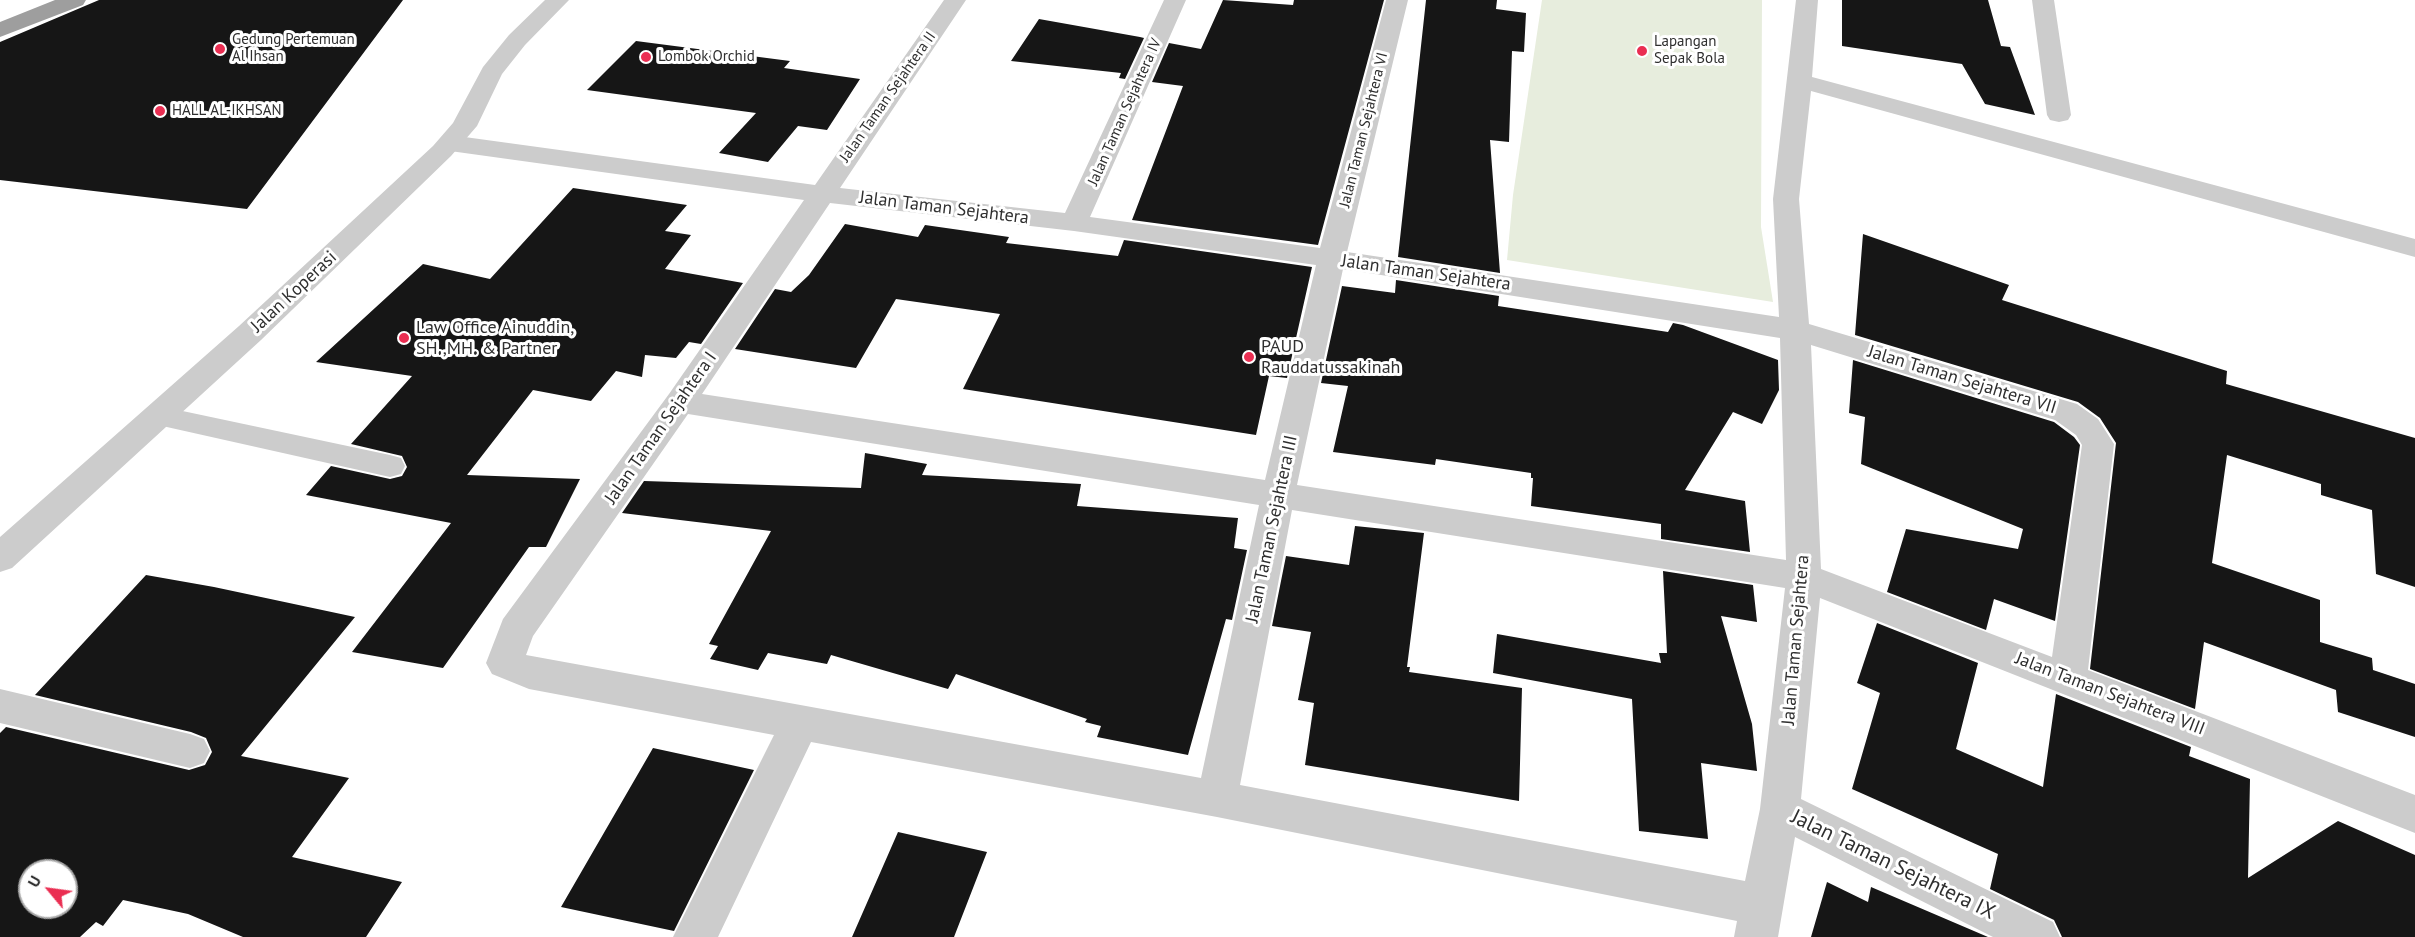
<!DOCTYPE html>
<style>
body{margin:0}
#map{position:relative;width:2415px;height:937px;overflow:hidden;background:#fff;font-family:"PT Sans",sans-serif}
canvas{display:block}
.north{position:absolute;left:18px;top:859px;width:60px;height:60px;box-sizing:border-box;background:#fff;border:2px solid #acacac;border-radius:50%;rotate:299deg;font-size:16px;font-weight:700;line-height:24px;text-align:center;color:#2f2f2f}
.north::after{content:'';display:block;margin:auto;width:21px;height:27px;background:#ea2e52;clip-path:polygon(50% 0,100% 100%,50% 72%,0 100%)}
</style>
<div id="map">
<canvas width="2415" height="937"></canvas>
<div class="north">U</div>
</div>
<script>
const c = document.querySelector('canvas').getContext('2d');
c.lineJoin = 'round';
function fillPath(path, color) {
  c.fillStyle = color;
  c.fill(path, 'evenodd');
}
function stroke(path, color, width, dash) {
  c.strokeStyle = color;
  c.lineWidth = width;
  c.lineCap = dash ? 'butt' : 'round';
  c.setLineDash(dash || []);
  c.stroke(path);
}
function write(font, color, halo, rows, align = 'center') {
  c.font = font + ' "PT Sans",sans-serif';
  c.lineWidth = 6;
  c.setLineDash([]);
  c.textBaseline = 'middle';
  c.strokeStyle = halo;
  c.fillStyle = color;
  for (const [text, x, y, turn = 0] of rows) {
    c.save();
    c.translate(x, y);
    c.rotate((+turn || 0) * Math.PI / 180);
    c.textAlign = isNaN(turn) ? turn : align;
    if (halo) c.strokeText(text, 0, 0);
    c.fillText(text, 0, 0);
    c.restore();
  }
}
const green = new Path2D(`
 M 1542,0 L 1762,0 L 1761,227 L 1773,302 L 1507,260 L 1513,195 Z`);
const building = new Path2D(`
 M 99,0 L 403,0 L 247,209 L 0,180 L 0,42 Z
 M 1223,0 L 1293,5 L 1294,0 L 1384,0 L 1318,245 L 1132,220 L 1183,86 L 1152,82 L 1169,43 L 1201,49 Z
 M 1426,0 L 1497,0 L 1496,9 L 1526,13 L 1524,52 L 1512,51 L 1509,142 L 1490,140 L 1500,273 L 1398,257 Z
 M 1842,0 L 1988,0 L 2001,46 L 2010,47 L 2035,115 L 1985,104 L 1962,64 L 1842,46 Z
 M 1039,19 L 1140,37 L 1144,38 L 1125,79 L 1119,78 L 1121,73 L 1011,61 Z
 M 636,41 L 790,61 L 784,68 L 860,79 L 827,130 L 798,126 L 768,162 L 719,153 L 756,113 L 587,90 Z
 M 573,188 L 687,205 L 665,231 L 691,235 L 665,269 L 743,283 L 701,344 L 689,342 L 676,358 L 645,355 L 642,377 L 616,371 L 591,401 L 533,390 L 467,475 L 580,479 L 546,547 L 529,547 L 443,668 L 352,652 L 451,523 L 306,495 L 331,466 L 390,479 L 402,476 L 407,467 L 402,456 L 351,444 L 412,376 L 316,362 L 423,264 L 490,279 Z
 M 845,224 L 918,237 L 925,225 L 1009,237 L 1006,243 L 1118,256 L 1124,240 L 1312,267 L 1287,378 L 1269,376 L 1256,435 L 963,389 L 1000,314 L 896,299 L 856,368 L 735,349 L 775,289 L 791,292 L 809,275 Z
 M 1863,234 L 2009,285 L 2002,300 L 2227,371 L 2226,384 L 2415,438 L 2415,587 L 2376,574 L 2372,510 L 2321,495 L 2321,484 L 2227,455 L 2212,563 L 2320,600 L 2320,642 L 2372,658 L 2373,670 L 2415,684 L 2415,737 L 2338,712 L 2336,690 L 2204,642 L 2195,709 L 2090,669 L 2116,443 L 2100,418 L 2078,402 L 1855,335 Z
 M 1396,280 L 1499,296 L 1498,306 L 1668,332 L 1673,323 L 1683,325 L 1778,360 L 1779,390 L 1762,424 L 1733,412 L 1685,490 L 1745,501 L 1750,552 L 1661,539 L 1661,524 L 1531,506 L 1533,478 L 1531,478 L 1531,473 L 1436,459 L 1435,465 L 1333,452 L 1348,386 L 1321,383 L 1342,286 L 1395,293 Z
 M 1853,360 L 2054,422 L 2074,437 L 2080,445 L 2055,621 L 1994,599 L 1986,630 L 1887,592 L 1906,529 L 2018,549 L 2023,529 L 1861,464 L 1865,417 L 1849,413 Z
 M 865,453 L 927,464 L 922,475 L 1081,484 L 1077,506 L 1238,518 L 1234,548 L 1247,550 L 1232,620 L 1226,619 L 1188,755 L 1097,737 L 1101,726 L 1085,722 L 1087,719 L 956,674 L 948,689 L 831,655 L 827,664 L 768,653 L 758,670 L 710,659 L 718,646 L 709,644 L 771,531 L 622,513 L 644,481 L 861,488 Z
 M 1355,526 L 1424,533 L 1407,667 L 1410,667 L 1409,672 L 1522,688 L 1519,801 L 1305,765 L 1314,703 L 1298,700 L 1311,632 L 1272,626 L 1286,556 L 1349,565 Z
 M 1663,571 L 1753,585 L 1757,622 L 1721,616 L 1752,724 L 1757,771 L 1701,763 L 1708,839 L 1639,831 L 1632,699 L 1493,673 L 1497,634 L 1661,663 L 1659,653 L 1667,653 Z
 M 146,575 L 214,587 L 355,617 L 241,756 L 349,778 L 292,857 L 402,882 L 366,937 L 243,937 L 188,914 L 123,900 L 103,926 L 96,922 L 80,937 L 0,937 L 0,733 L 6,727 L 189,770 L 205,765 L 212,752 L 206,738 L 191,732 L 35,695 ZM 30,871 L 66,871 L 66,907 L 30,907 Z
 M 1877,623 L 1978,663 L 1956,749 L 2043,787 L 2056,694 L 2191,747 L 2189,756 L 2250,779 L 2248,878 L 2338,821 L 2415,855 L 2415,937 L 2062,937 L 2054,920 L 1990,889 L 1998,854 L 1852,789 L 1880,693 L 1857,683 Z
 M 653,748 L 754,770 L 674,931 L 561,907 Z
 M 898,832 L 987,852 L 954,937 L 852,937 Z
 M 1827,882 L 1868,902 L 1871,887 L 1988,937 L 1811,937 Z`);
const service = new Path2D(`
 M 159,406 L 390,455 L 401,458 L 405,466 L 401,474 L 390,477 L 149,423 L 145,416 L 149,409 Z`);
const minor = new Path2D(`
 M 944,0 L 966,0 L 840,188 L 1065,213 L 1164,0 L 1186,0 L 1090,217 L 1320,248 L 1386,0 L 1408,0 L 1347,252 L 1779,317 L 1773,199 L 1796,0 L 1818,0 L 1812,77 L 2415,239 L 2415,257 L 1811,91 L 1799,199 L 1809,324 L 2077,404 L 2098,419 L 2114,444 L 2088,670 L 2415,795 L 2415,833 L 1820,598 L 1801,799 L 2053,922 L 2060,937 L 1993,937 L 1795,837 L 1778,937 L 1734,937 L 1737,921 L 1217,817 L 811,742 L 718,937 L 673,937 L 774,735 L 529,689 L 492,674 L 486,663 L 503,619 L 669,394 L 804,200 L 450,151 L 441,148 L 437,143 L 441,138 L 450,135 L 815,185 ZM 830,203 L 1074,231 L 1316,265 L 1265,480 L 702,394 ZM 1343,269 L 1780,338 L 1786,560 L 1297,485 ZM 1811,345 L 2055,420 L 2076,435 L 2082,445 L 2052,657 L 1821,569 ZM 688,414 L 1259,505 L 1201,778 L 526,655 L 533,636 ZM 1292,510 L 1785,588 L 1760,809 L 1745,881 L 1240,785 Z
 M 2032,0 L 2054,0 L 2071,115 L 2068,120 L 2059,122 L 2050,120 L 2047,115 Z
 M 0,689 L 190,734 L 204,739 L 210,751 L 204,763 L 190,768 L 0,723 Z`);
const tertiary = new Path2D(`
 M 545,0 L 569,0 L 525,45 L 502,74 L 477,126 L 451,156 L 261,340 L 12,568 L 0,572 L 0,537 L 239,326 L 433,146 L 453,123 L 483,67 L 509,35 Z`);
const trunk = new Path2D(`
 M 55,0 L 86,0 L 83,5 L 0,37 L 0,22 Z`);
const markers = [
 [220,49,6,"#ea2e52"],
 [1642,51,6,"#ea2e52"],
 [646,57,6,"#ea2e52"],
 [160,111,6,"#ea2e52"],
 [404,338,6,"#ea2e52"],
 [1249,357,6,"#ea2e52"]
];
const farPoinames = [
 ["Gedung Pertemuan",232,40],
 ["Al Ihsan",232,57],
 ["Lapangan",1654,42],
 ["Sepak Bola",1654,59],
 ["Lombok Orchid",658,57],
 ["HALL AL-IKHSAN",172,111]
];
const farStreetnames = [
 ["Jalan Taman Sejahtera II",888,97,-55],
 ["Jalan Taman Sejahtera IV",1125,112,-66],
 ["Jalan Taman Sejahtera VI",1364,130,-76]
];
const streetNames = [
 ["Jalan Taman Sejahtera",944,208,7],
 ["Jalan Taman Sejahtera",1426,273,8],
 ["Jalan Koperasi",294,292,-43],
 ["Jalan Taman Sejahtera VII",1962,380,17],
 ["Jalan Taman Sejahtera I",661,428,-55],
 ["Jalan Taman Sejahtera III",1272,529,-78],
 ["Jalan Taman Sejahtera",1796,640,-85],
 ["Jalan Taman Sejahtera VIII",2110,694,21]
];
const poiNames = [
 ["Law Office Ainuddin,",416,328],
 ["SH.,MH. & Partner",416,349],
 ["PAUD",1261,347],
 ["Rauddatussakinah",1261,368]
];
const nearStreetnames = [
 ["Jalan Taman Sejahtera IX",1893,865,26]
];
fillPath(green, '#e7eddd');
fillPath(building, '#161616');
fillPath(service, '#ccc');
fillPath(minor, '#ccc');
fillPath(tertiary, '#ccc');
fillPath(trunk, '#9e9e9e');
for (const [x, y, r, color] of markers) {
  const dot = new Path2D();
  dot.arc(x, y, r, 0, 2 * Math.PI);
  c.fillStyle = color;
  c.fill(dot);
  stroke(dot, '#fff', 2);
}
write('15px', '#2f2f2f', '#fff', farPoinames, 'left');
write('15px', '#2f2f2f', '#fff', farStreetnames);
write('18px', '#2f2f2f', '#fff', streetNames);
write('18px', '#2f2f2f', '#fff', poiNames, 'left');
write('21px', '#2f2f2f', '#fff', nearStreetnames);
</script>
